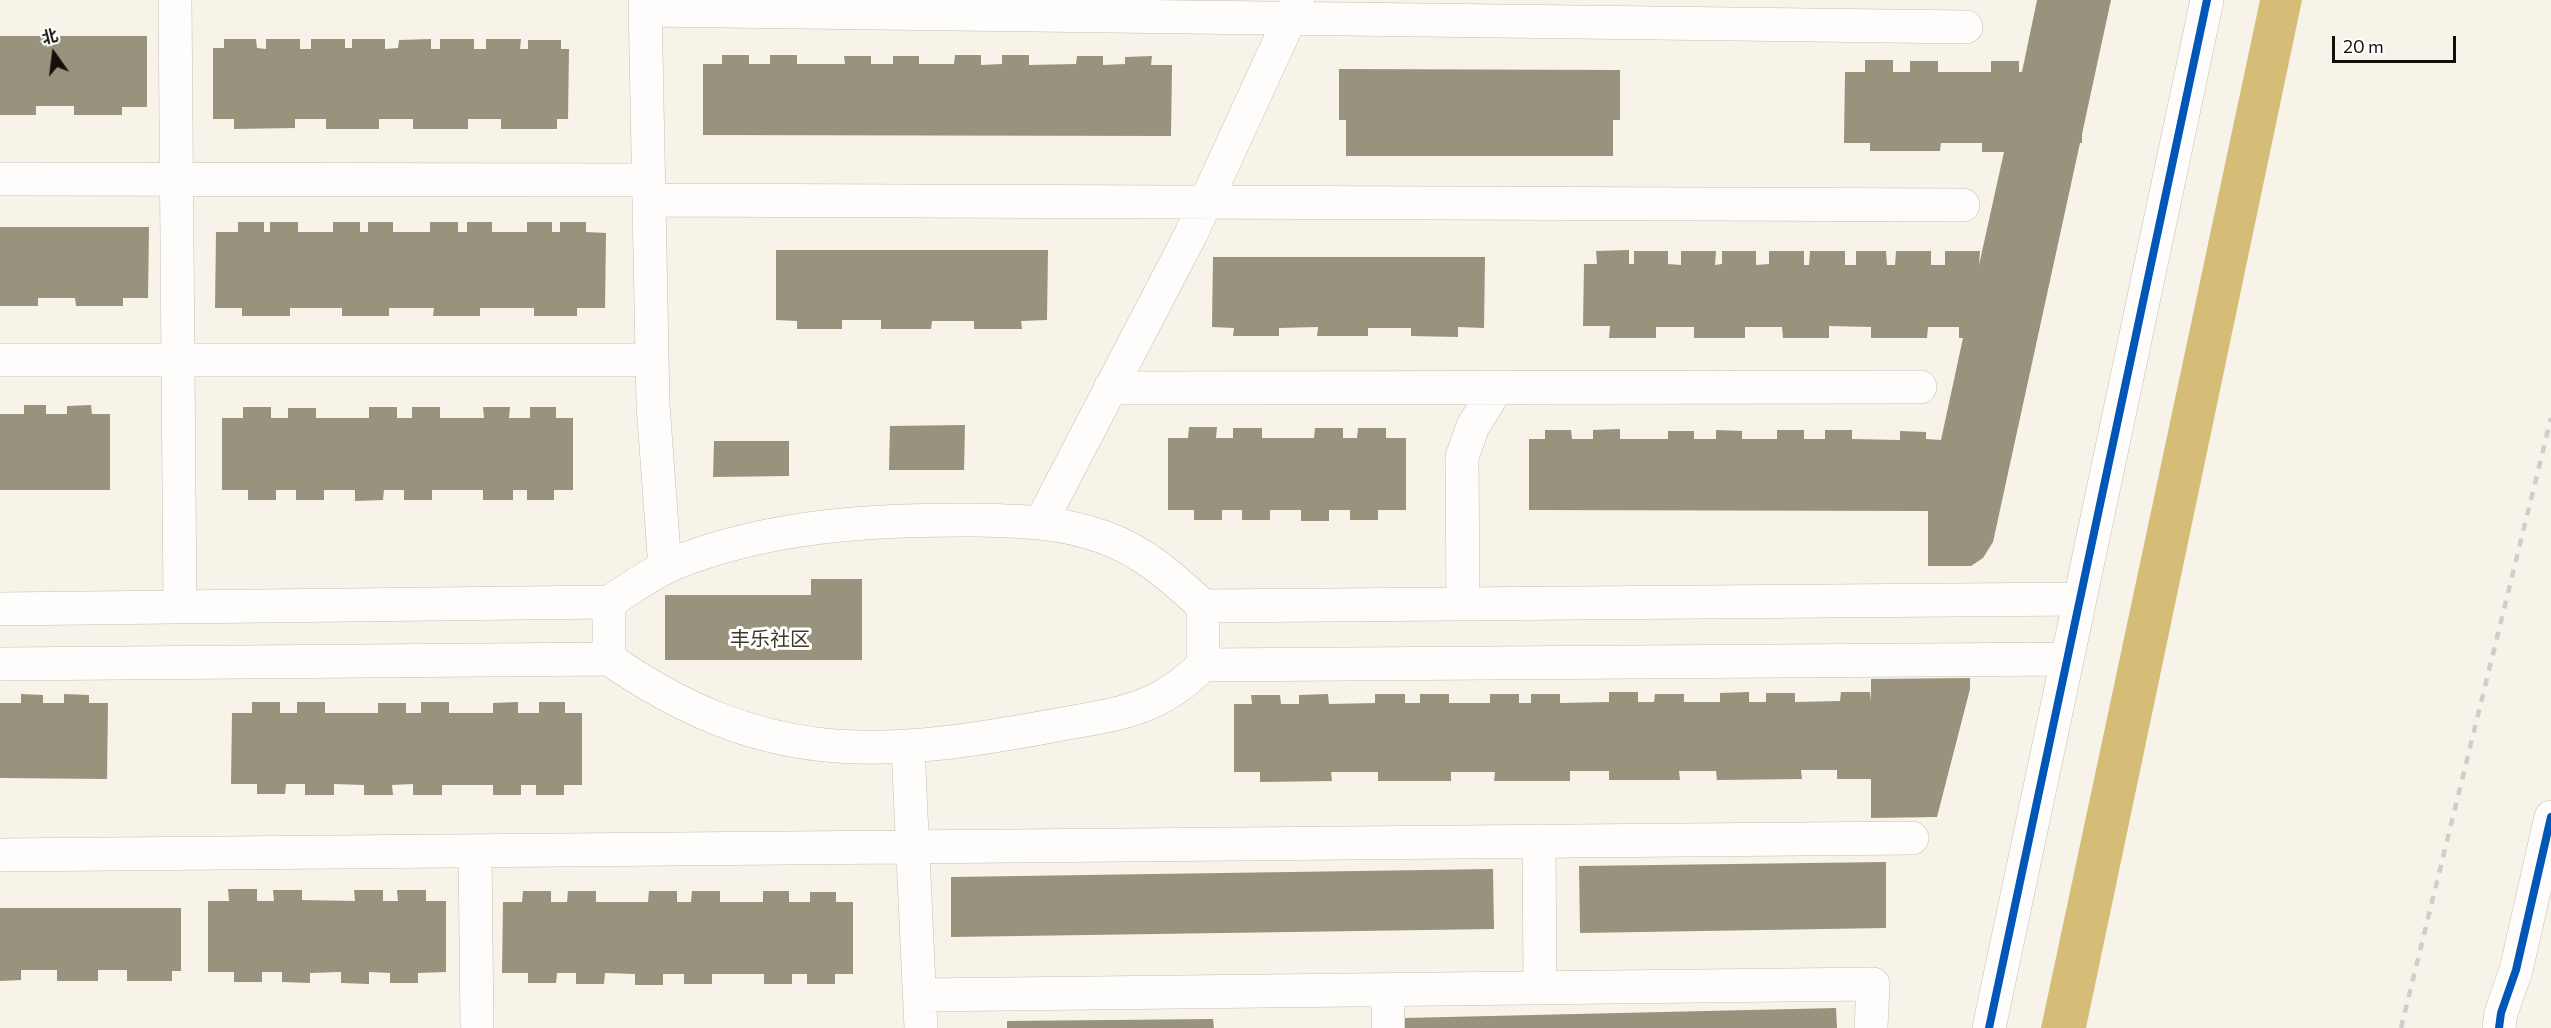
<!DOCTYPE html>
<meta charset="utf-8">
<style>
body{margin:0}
#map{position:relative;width:2551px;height:1028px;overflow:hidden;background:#f8f3e8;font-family:Commissioner,"Noto Sans SC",sans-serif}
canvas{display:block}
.north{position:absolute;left:24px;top:24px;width:60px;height:60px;-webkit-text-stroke:4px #fff;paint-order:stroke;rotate:346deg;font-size:16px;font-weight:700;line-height:24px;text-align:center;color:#131009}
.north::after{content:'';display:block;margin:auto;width:21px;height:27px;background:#131009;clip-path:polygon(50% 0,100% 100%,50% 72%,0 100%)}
.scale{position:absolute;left:2332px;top:36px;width:124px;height:27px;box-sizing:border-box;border:3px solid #131009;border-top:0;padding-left:8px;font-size:18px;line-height:21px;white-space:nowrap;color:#131009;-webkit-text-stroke:4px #fff;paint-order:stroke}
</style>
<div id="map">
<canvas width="2551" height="1028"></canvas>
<div class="north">北</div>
<div class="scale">20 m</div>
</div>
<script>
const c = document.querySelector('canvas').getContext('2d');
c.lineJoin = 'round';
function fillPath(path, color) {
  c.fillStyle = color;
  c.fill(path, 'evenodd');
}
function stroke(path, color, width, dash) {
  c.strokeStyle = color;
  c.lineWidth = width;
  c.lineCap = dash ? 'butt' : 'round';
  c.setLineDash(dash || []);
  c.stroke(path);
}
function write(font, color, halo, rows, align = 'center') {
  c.font = font + ' Commissioner,"Noto Sans SC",sans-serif';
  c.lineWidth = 6;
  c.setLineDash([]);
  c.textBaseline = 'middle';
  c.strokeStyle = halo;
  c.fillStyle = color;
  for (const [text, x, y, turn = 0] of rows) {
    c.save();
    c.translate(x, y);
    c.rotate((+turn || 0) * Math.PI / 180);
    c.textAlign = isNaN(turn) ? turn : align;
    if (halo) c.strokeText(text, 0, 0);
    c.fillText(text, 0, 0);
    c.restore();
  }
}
const water = new Path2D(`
 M 2260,0 L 2302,0 L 2086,1028 L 2041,1028 Z`);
const building = new Path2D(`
 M 2037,0 L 2111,0 L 2082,134 L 2082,143 L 2080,143 L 1993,542 L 1983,558 L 1971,566 L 1928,566 L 1928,511 L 1529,510 L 1529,439 L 1545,439 L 1545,430 L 1571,430 L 1572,439 L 1593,439 L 1593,430 L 1620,429 L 1620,439 L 1668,439 L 1668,431 L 1694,431 L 1694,439 L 1716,439 L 1716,430 L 1742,431 L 1742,439 L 1777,439 L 1777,430 L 1804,430 L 1804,439 L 1825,439 L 1825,430 L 1852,430 L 1852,439 L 1900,440 L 1900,431 L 1926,432 L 1926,439 L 1941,440 L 1963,338 L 1959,338 L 1959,327 L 1928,327 L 1927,338 L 1871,338 L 1871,327 L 1829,326 L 1829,338 L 1783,338 L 1782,327 L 1745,327 L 1745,338 L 1694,338 L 1694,327 L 1656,327 L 1656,338 L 1609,338 L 1610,326 L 1583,326 L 1584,264 L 1597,264 L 1596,251 L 1629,250 L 1629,264 L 1634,264 L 1634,251 L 1668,251 L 1668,264 L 1681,265 L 1681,251 L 1716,251 L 1715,265 L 1722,264 L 1722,251 L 1756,251 L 1756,265 L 1769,264 L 1769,251 L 1804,251 L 1804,265 L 1809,265 L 1810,251 L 1845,251 L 1845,265 L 1856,265 L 1856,251 L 1886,251 L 1887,265 L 1895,265 L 1896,251 L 1931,251 L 1931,265 L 1945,265 L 1945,251 L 1980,251 L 1979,265 L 2004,152 L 1982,152 L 1982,143 L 1941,143 L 1940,151 L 1870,151 L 1870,143 L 1844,143 L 1845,72 L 1865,72 L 1865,60 L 1893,60 L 1893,72 L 1910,72 L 1910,61 L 1938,61 L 1938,72 L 1991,72 L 1991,61 L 2019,61 L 2019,72 L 2022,72 Z
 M 0,36 L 147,36 L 147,107 L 122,107 L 122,115 L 74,115 L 74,106 L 36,106 L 36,115 L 0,115 Z
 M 224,39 L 256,39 L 257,48 L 266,49 L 266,39 L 300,39 L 300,49 L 311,49 L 311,39 L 345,39 L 345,48 L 352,48 L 352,39 L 385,39 L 385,49 L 398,48 L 399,40 L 431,39 L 431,49 L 440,49 L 440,39 L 474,39 L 474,49 L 486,49 L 486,39 L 521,39 L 520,49 L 528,49 L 528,40 L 561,40 L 561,49 L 569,49 L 568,119 L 557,119 L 557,129 L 501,129 L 501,119 L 468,119 L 468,129 L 413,129 L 413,119 L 379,119 L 379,129 L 326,129 L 326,119 L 295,119 L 295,128 L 234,129 L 234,119 L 213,119 L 213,48 L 224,48 Z
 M 722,55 L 749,55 L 749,64 L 770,64 L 770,55 L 797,55 L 797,64 L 845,64 L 844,56 L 871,56 L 871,64 L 893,64 L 893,56 L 919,56 L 919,64 L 954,64 L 955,55 L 981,55 L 981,65 L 1002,64 L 1002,55 L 1029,55 L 1029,65 L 1076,64 L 1077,56 L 1103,56 L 1103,65 L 1125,64 L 1125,57 L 1152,56 L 1151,65 L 1172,65 L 1171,136 L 703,135 L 703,64 L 722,64 Z
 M 1339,69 L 1620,70 L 1620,120 L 1613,120 L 1613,156 L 1346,156 L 1346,120 L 1339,120 Z
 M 238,222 L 264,222 L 264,232 L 270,232 L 270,222 L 298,222 L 298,232 L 333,232 L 333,222 L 360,222 L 360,232 L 368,232 L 368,222 L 393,222 L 393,232 L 430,232 L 430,222 L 458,222 L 458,232 L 467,232 L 467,222 L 492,222 L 492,232 L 527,232 L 527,222 L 552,222 L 552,232 L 560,232 L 560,222 L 586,222 L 586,232 L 606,233 L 605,308 L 577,308 L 577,316 L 534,316 L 534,308 L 480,308 L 480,316 L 433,316 L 434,308 L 389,308 L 389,316 L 342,316 L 342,308 L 290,308 L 290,316 L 242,316 L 242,308 L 215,308 L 216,232 L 238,232 Z
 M 0,227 L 149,227 L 148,298 L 123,298 L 123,306 L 76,306 L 75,298 L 38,298 L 38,306 L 0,306 Z
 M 776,250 L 1048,250 L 1047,320 L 1021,321 L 1022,329 L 974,329 L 974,321 L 932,321 L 931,329 L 881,329 L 881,320 L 842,320 L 842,329 L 797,329 L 797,321 L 776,320 Z
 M 1213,257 L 1485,257 L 1484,328 L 1458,327 L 1458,337 L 1411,336 L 1411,328 L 1368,328 L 1368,336 L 1317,336 L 1318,327 L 1279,328 L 1279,336 L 1233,336 L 1234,328 L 1212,327 Z
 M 24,405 L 46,405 L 46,414 L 67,414 L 67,406 L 91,405 L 92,414 L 110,414 L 110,490 L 0,490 L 0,414 L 24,414 Z
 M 243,407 L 271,407 L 271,418 L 288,418 L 288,408 L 316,408 L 316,418 L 369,418 L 369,407 L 397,407 L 397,418 L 412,418 L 412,407 L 440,407 L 440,418 L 484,418 L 483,407 L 510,407 L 509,418 L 530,418 L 530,407 L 556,407 L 556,418 L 573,418 L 573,490 L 554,490 L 554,500 L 527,500 L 527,490 L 513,490 L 513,500 L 483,500 L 483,490 L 432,490 L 432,500 L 404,500 L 404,490 L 384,490 L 383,500 L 355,501 L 355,490 L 324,490 L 324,500 L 296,500 L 296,490 L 276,490 L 276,500 L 248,500 L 248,490 L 222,490 L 222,418 L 243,418 Z
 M 965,425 L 964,470 L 889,470 L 890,426 Z
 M 1189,427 L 1217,427 L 1216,438 L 1233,438 L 1233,428 L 1262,428 L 1262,438 L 1314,438 L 1315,428 L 1343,428 L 1343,438 L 1357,438 L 1358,428 L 1386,428 L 1386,438 L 1406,438 L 1406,510 L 1378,510 L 1378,520 L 1350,520 L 1350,510 L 1329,510 L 1329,521 L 1301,521 L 1301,510 L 1270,510 L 1270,520 L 1242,520 L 1242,510 L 1222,510 L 1222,520 L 1194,520 L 1194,510 L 1168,510 L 1168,438 L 1188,438 Z
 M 714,441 L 789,441 L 789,476 L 713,477 Z
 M 811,579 L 862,579 L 862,660 L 665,660 L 665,595 L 811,595 Z
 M 1970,678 L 1970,689 L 1937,817 L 1871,818 L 1871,779 L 1837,779 L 1837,770 L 1801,770 L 1802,779 L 1717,780 L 1716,771 L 1679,771 L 1680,780 L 1609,780 L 1609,771 L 1570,771 L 1570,781 L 1494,781 L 1495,772 L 1451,772 L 1451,781 L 1378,781 L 1378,772 L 1331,772 L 1332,781 L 1260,782 L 1260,772 L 1234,772 L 1234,704 L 1252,704 L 1251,695 L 1280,695 L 1281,704 L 1299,704 L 1299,695 L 1328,694 L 1329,704 L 1375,703 L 1375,694 L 1405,694 L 1405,703 L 1420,703 L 1420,694 L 1449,694 L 1449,703 L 1490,703 L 1490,694 L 1519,694 L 1519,703 L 1531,703 L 1531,694 L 1560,694 L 1560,703 L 1609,702 L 1609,692 L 1638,692 L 1638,702 L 1654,702 L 1655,694 L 1684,694 L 1684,702 L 1720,702 L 1720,693 L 1749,692 L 1749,702 L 1766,702 L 1766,693 L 1795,693 L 1795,702 L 1840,701 L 1841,692 L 1870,692 L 1871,701 L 1871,679 Z
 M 21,694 L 43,695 L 43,703 L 64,703 L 64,694 L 89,695 L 89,703 L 108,703 L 107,779 L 0,778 L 0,703 L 21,703 Z
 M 252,702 L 280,702 L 280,713 L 297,713 L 297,702 L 325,702 L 325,713 L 378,713 L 378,703 L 406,703 L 406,713 L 421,713 L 421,702 L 449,702 L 449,713 L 493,713 L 493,703 L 518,702 L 518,713 L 539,713 L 539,702 L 565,702 L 565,713 L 582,713 L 582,785 L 564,785 L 564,795 L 536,795 L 536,785 L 521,785 L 521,795 L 493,795 L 493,785 L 442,785 L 442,795 L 413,795 L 413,784 L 392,785 L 393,795 L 364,795 L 364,785 L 334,784 L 334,795 L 305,795 L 305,784 L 286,784 L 285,794 L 257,794 L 257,784 L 231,784 L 232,713 L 252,713 Z
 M 1886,862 L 1886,928 L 1580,933 L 1579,866 Z
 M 1493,869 L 1494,929 L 951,937 L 951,877 Z
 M 228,889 L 257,889 L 257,901 L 274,901 L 273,890 L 302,890 L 302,900 L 355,901 L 354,890 L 383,890 L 383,901 L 398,901 L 397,890 L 426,890 L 426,901 L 446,901 L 446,972 L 418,973 L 418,983 L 390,983 L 390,973 L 369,972 L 369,984 L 341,983 L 341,972 L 310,973 L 310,983 L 282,982 L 282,972 L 262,972 L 262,982 L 234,982 L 234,972 L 208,972 L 208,901 L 229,901 Z
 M 523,891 L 551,891 L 551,902 L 567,902 L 568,891 L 596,891 L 596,902 L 648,902 L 649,891 L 677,891 L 677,902 L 691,902 L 692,891 L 720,891 L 720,902 L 763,902 L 763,891 L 789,891 L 789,902 L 810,902 L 810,892 L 836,892 L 836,902 L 853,902 L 853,974 L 835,974 L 835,984 L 807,984 L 807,974 L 792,974 L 792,984 L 764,984 L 764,974 L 712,974 L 712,984 L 684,984 L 684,974 L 663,974 L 663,985 L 635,985 L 635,974 L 605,973 L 604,984 L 576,984 L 576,973 L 557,973 L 556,983 L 528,983 L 528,973 L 502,973 L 503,902 L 522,902 Z
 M 0,908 L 181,908 L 181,971 L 172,971 L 172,981 L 127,981 L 127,970 L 98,970 L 98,981 L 57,981 L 57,970 L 21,970 L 21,980 L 0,981 Z
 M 1836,1008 L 1837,1028 L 1405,1028 L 1404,1018 Z
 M 1213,1019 L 1214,1028 L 1007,1028 L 1007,1021 Z`);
const minor = new Path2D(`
 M 175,0 L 180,607
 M 645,0 L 653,405 L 665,568
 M 645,10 L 1966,27
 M 0,179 L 648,180
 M 649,200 L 1963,205
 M 0,360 L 652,360
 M 1110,388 L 1920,387
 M 1041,522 L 1191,234 L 1298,1
 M 1463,604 L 1462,457 L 1473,426 L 1497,388
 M 1203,606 L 2080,599
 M 0,609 L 609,602 C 632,588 655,570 680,561 C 773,525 878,519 976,520 C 1022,521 1064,522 1106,538 C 1144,552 1173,578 1203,606 L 1203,665 C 1153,715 1112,714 1046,727 C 872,759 761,764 609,659 L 609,602
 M 0,664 L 609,659
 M 1203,665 L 2067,659
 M 908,748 L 921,1028
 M 1539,841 L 1540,988
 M 475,851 L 477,1028
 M 0,855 L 1912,838
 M 1388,990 L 1388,1028
 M 920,995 L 1873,984 L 1871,1028
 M 1989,1028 L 2207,0
 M 2499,1028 L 2501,1013 L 2516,970 L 2551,817`);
const rail = new Path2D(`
 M 2401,1028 L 2551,418`);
const cycleway = new Path2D(`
 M 1989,1028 L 2207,0
 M 2499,1028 L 2501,1013 L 2516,970 L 2551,817`);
const neighbourhoodNames = [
 ["丰乐社区",770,639]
];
fillPath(water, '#d5bc77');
fillPath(building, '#99927c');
stroke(minor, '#c2beb5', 34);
stroke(minor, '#fefdfc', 33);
stroke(rail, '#cfcecb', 4.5, [8, 8]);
stroke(cycleway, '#0057b8', 8);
write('20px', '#403927', '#fff', neighbourhoodNames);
</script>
